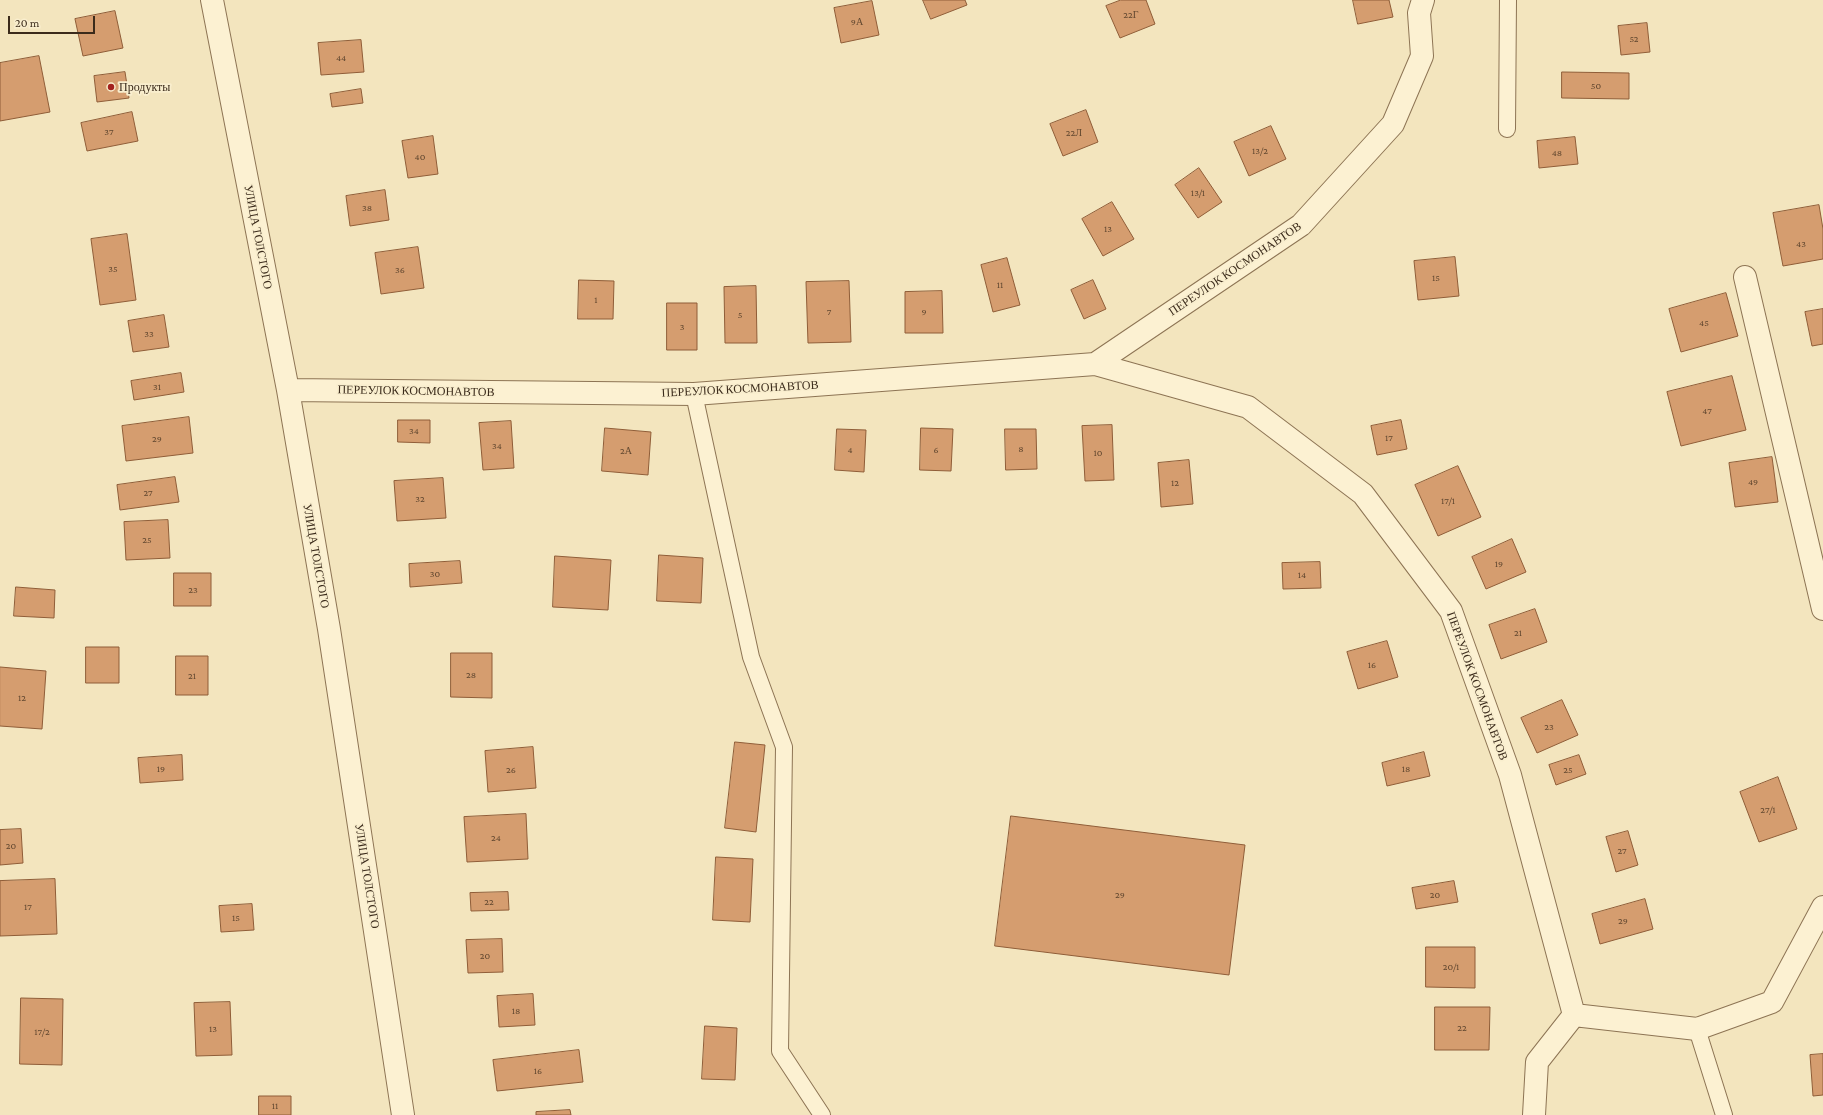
<!DOCTYPE html>
<meta charset="utf-8">
<style>
body{margin:0}
#map{position:relative;width:1823px;height:1115px;overflow:hidden;background:#f3e5be;font-family:"Crimson Pro",serif}
canvas{display:block}
.scale{position:absolute;left:8px;top:16px;width:87px;height:18px;box-sizing:border-box;border:2px solid #3b2b1b;border-top:0;padding-left:5px;font-size:12px;line-height:14px;white-space:nowrap;color:#3b2b1b;-webkit-text-stroke:3px #f9eece;paint-order:stroke}
</style>
<div id="map">
<canvas width="1823" height="1115"></canvas>
<div class="scale">20 m</div>
</div>
<script>
const c = document.querySelector('canvas').getContext('2d');
c.lineJoin = 'round';
function fillPath(path, color) {
  c.fillStyle = color;
  c.fill(path, 'evenodd');
}
function stroke(path, color, width, dash) {
  c.strokeStyle = color;
  c.lineWidth = width;
  c.lineCap = dash ? 'butt' : 'round';
  c.setLineDash(dash || []);
  c.stroke(path);
}
function write(font, color, halo, rows, align = 'center') {
  c.font = font + ' "Crimson Pro",serif';
  c.lineWidth = 3.5;
  c.setLineDash([]);
  c.textBaseline = 'middle';
  c.strokeStyle = halo;
  c.fillStyle = color;
  for (const [text, x, y, turn = 0] of rows) {
    c.save();
    c.translate(x, y);
    c.rotate((+turn || 0) * Math.PI / 180);
    c.textAlign = isNaN(turn) ? turn : align;
    if (halo) c.strokeText(text, 0, 0);
    c.fillText(text, 0, 0);
    c.restore();
  }
}
const building = new Path2D(`
 M 923,0 L 965,0 L 967,5 L 931,19 Z
 M 1121,0 L 1146,0 L 1155,24 L 1120,38 L 1106,6 Z
 M 1353,0 L 1389,0 L 1393,17 L 1358,24 Z
 M 872,1 L 879,35 L 841,43 L 834,8 Z
 M 115,11 L 123,48 L 83,56 L 75,19 Z
 M 1647,23 L 1650,52 L 1621,55 L 1618,26 Z
 M 361,40 L 364,72 L 321,75 L 318,43 Z
 M 39,56 L 50,112 L 0,121 L 0,63 Z
 M 125,72 L 129,98 L 97,102 L 94,76 Z
 M 1562,72 L 1629,73 L 1629,99 L 1562,98 Z
 M 361,89 L 363,103 L 332,107 L 330,94 Z
 M 1086,110 L 1098,142 L 1063,156 L 1050,124 Z
 M 132,112 L 138,141 L 87,151 L 81,123 Z
 M 1271,126 L 1286,159 L 1249,176 L 1234,142 Z
 M 433,136 L 438,174 L 408,178 L 402,141 Z
 M 1575,137 L 1578,164 L 1539,168 L 1537,141 Z
 M 1199,168 L 1222,202 L 1198,218 L 1175,185 Z
 M 385,190 L 389,220 L 350,226 L 346,196 Z
 M 1112,202 L 1134,239 L 1103,256 L 1082,219 Z
 M 1819,205 L 1823,229 L 1823,259 L 1783,266 L 1773,213 Z
 M 127,234 L 136,300 L 100,305 L 91,239 Z
 M 418,247 L 424,288 L 381,294 L 375,253 Z
 M 1455,257 L 1459,296 L 1418,300 L 1414,261 Z
 M 1007,258 L 1020,305 L 993,312 L 981,265 Z
 M 579,280 L 614,281 L 613,319 L 578,319 Z
 M 1093,280 L 1106,309 L 1084,319 L 1071,290 Z
 M 849,281 L 851,342 L 808,343 L 806,282 Z
 M 756,286 L 757,343 L 725,343 L 724,287 Z
 M 942,291 L 943,333 L 905,333 L 905,292 Z
 M 1726,293 L 1738,336 L 1681,352 L 1669,309 Z
 M 667,303 L 697,303 L 697,350 L 667,350 Z
 M 1823,309 L 1823,344 L 1812,346 L 1805,312 Z
 M 164,315 L 169,347 L 133,352 L 128,321 Z
 M 181,373 L 184,392 L 134,400 L 131,381 Z
 M 1732,376 L 1746,430 L 1681,446 L 1667,392 Z
 M 189,417 L 193,453 L 126,461 L 122,426 Z
 M 398,420 L 430,420 L 430,443 L 398,442 Z
 M 1401,420 L 1407,449 L 1377,455 L 1371,426 Z
 M 511,421 L 514,468 L 483,470 L 479,423 Z
 M 1112,425 L 1114,480 L 1085,481 L 1082,426 Z
 M 605,428 L 651,432 L 648,475 L 602,471 Z
 M 921,428 L 953,429 L 951,471 L 920,470 Z
 M 837,429 L 866,430 L 864,472 L 835,470 Z
 M 1005,429 L 1036,429 L 1037,469 L 1006,470 Z
 M 1772,457 L 1778,502 L 1735,507 L 1729,463 Z
 M 1189,460 L 1193,504 L 1161,507 L 1158,463 Z
 M 1458,466 L 1481,517 L 1438,536 L 1415,485 Z
 M 175,477 L 179,502 L 120,510 L 117,485 Z
 M 443,478 L 446,518 L 397,521 L 394,481 Z
 M 168,520 L 170,558 L 126,560 L 124,522 Z
 M 1512,539 L 1526,572 L 1486,589 L 1472,557 Z
 M 659,555 L 703,558 L 701,603 L 657,601 Z
 M 555,556 L 611,560 L 608,610 L 553,607 Z
 M 460,561 L 462,583 L 410,587 L 409,564 Z
 M 1320,562 L 1321,588 L 1283,589 L 1282,563 Z
 M 174,573 L 211,573 L 211,606 L 174,606 Z
 M 16,587 L 55,590 L 54,618 L 14,616 Z
 M 1535,609 L 1547,642 L 1501,659 L 1489,625 Z
 M 1387,641 L 1398,677 L 1358,689 L 1347,652 Z
 M 86,647 L 119,647 L 119,683 L 86,683 Z
 M 451,653 L 492,653 L 492,698 L 451,697 Z
 M 176,656 L 208,656 L 208,695 L 176,695 Z
 M 0,667 L 46,671 L 42,729 L 0,726 Z
 M 1562,700 L 1578,735 L 1537,753 L 1521,718 Z
 M 735,742 L 765,745 L 756,832 L 725,828 Z
 M 533,747 L 536,788 L 488,792 L 485,751 Z
 M 1424,752 L 1430,776 L 1387,786 L 1382,763 Z
 M 182,755 L 183,780 L 140,783 L 138,758 Z
 M 1579,755 L 1586,774 L 1556,785 L 1549,765 Z
 M 1778,777 L 1797,829 L 1759,842 L 1740,792 Z
 M 526,814 L 528,859 L 467,862 L 464,817 Z
 M 1011,816 L 1245,845 L 1229,975 L 995,946 Z
 M 21,829 L 23,863 L 0,865 L 0,830 Z
 M 1628,831 L 1638,865 L 1616,872 L 1606,837 Z
 M 716,857 L 753,859 L 750,922 L 713,920 Z
 M 55,879 L 57,934 L 0,936 L 0,881 Z
 M 1454,881 L 1458,902 L 1416,909 L 1412,888 Z
 M 508,892 L 509,910 L 471,911 L 470,893 Z
 M 1645,899 L 1653,929 L 1600,944 L 1592,914 Z
 M 252,904 L 254,930 L 221,932 L 219,906 Z
 M 502,939 L 503,972 L 468,973 L 466,940 Z
 M 1426,947 L 1475,947 L 1475,988 L 1426,987 Z
 M 533,994 L 535,1025 L 499,1027 L 497,996 Z
 M 21,998 L 63,999 L 62,1065 L 20,1064 Z
 M 230,1002 L 232,1055 L 196,1056 L 194,1003 Z
 M 1435,1007 L 1490,1007 L 1489,1050 L 1435,1050 Z
 M 705,1026 L 737,1028 L 735,1080 L 702,1079 Z
 M 579,1050 L 583,1082 L 497,1091 L 493,1060 Z
 M 1823,1054 L 1823,1095 L 1813,1096 L 1810,1055 Z
 M 259,1096 L 291,1096 L 291,1115 L 259,1115 Z
 M 570,1110 L 571,1115 L 536,1115 L 536,1112 Z`);
const service = new Path2D(`
 M 1507,129 L 1508,0
 M 694,394 L 751,657 L 784,747 L 780,1051 L 822,1115
 M 1697,1029 L 1724,1115`);
const minor = new Path2D(`
 M 212,0 L 288,390 L 329,629 L 403,1115
 M 1745,277 L 1823,609
 M 1095,364 L 1301,225 L 1393,124 L 1422,56 L 1419,13 L 1423,0
 M 288,390 L 694,394 L 1095,364 L 1248,407 L 1363,494 L 1451,611 L 1510,775 L 1574,1015 L 1537,1062 L 1534,1115
 M 1574,1015 L 1697,1029 L 1772,1002 L 1823,907`);
const markers = [
 [111,87,4,"#a3211e"]
];
const numberNames = [
 ["22Г",1131,15],
 ["9А",857,22],
 ["52",1634,39],
 ["44",341,58],
 ["50",1596,86],
 ["37",109,132],
 ["22Л",1074,133],
 ["13/2",1260,151],
 ["48",1557,153],
 ["40",420,157],
 ["13/1",1198,193],
 ["38",367,208],
 ["13",1108,229],
 ["43",1801,244],
 ["35",113,269],
 ["36",400,270],
 ["15",1436,278],
 ["11",1000,285],
 ["1",596,300],
 ["7",829,312],
 ["9",924,312],
 ["5",740,315],
 ["45",1704,323],
 ["3",682,327],
 ["33",149,334],
 ["31",157,387],
 ["47",1707,411],
 ["34",414,431],
 ["17",1389,438],
 ["29",157,439],
 ["34",497,446],
 ["8",1021,449],
 ["4",850,450],
 ["6",936,450],
 ["2А",626,451],
 ["10",1098,453],
 ["49",1753,482],
 ["12",1175,483],
 ["27",148,493],
 ["32",420,499],
 ["17/1",1448,501],
 ["25",147,540],
 ["19",1499,564],
 ["30",435,574],
 ["14",1302,575],
 ["23",193,590],
 ["21",1518,633],
 ["16",1372,665],
 ["28",471,675],
 ["21",192,676],
 ["12",22,698],
 ["23",1549,727],
 ["19",161,769],
 ["18",1406,769],
 ["26",511,770],
 ["25",1568,770],
 ["27/1",1768,810],
 ["24",496,838],
 ["20",11,846],
 ["27",1622,851],
 ["29",1120,895],
 ["20",1435,895],
 ["22",489,902],
 ["17",28,907],
 ["15",236,918],
 ["29",1623,921],
 ["20",485,956],
 ["20/1",1451,967],
 ["18",516,1011],
 ["22",1462,1028],
 ["13",213,1029],
 ["17/2",42,1032],
 ["16",538,1071],
 ["11",275,1106]
];
const poiNames = [
 ["Продукты",119,87]
];
const streetNames = [
 ["УЛИЦА ТОЛСТОГО",258,237,79],
 ["ПЕРЕУЛОК КОСМОНАВТОВ",1235,269,-34],
 ["ПЕРЕУЛОК КОСМОНАВТОВ",740,389,-3],
 ["ПЕРЕУЛОК КОСМОНАВТОВ",416,391,1],
 ["УЛИЦА ТОЛСТОГО",316,556,80],
 ["ПЕРЕУЛОК КОСМОНАВТОВ",1477,686,70],
 ["УЛИЦА ТОЛСТОГО",367,876,81]
];
fillPath(building, '#d59d6f');
stroke(building, '#8f5d38', 1);
stroke(service, '#8d7454', 18);
stroke(minor, '#8d7454', 24);
stroke(service, '#fcf1d2', 16);
stroke(minor, '#fcf1d2', 22);
for (const [x, y, r, color] of markers) {
  const dot = new Path2D();
  dot.arc(x, y, r, 0, 2 * Math.PI);
  c.fillStyle = color;
  c.fill(dot);
  stroke(dot, '#f9eece', 1.5);
}
write('10px', '#624830', null, numberNames);
write('12px', '#3b2b1b', '#f9eece', poiNames, 'left');
write('12px', '#3b2b1b', '#f9eece', streetNames);
</script>
